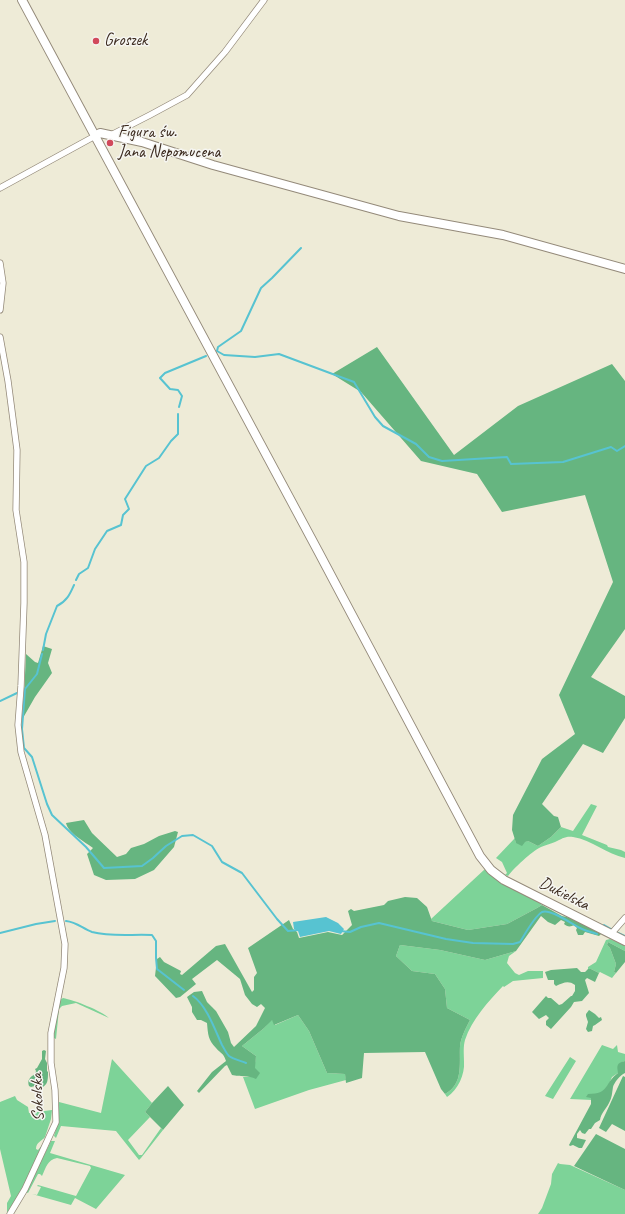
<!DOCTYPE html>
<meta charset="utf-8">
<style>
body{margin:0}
canvas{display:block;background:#eeebd7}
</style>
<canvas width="625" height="1214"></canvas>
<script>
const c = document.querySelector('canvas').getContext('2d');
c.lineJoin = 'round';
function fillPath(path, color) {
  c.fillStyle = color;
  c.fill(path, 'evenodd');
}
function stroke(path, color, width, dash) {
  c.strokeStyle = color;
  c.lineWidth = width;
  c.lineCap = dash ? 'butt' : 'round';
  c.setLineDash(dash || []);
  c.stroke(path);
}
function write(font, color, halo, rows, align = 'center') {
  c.font = font + ' Caveat,sans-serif';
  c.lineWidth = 3;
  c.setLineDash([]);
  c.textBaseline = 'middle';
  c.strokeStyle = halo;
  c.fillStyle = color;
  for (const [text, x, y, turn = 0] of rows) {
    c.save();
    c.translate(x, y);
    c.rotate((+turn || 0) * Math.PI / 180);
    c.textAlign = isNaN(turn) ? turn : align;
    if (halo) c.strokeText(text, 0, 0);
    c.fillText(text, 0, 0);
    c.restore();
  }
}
const green = new Path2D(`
 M 591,804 L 597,806 L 582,835 L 607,845 L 608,847 L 621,850 L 625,852 L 625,858 C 607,854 592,840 573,837 C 565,836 562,839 555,842 C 551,844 545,845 541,847 C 531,852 514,868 508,876 L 505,875 L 507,873 L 502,862 L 496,858 L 515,838 L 516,843 L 528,841 L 538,846 L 551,837 L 561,827 L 573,831 Z
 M 485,869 C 500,885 521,893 540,903 L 542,905 L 537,908 L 507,924 L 468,930 L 432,921 L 431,919 Z
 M 610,939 L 625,946 L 625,951 L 608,942 L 607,945 L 610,948 L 616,964 L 614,972 L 616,973 L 612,978 L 600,972 L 599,973 L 591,969 L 588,969 L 588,967 L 596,962 L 606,940 Z
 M 400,945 L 440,950 L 485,960 L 516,951 L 509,956 L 507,963 L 515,973 L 519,975 L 528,971 L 543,971 L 543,978 L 513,981 L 504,987 L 503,986 C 488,1002 472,1019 465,1040 C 463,1047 464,1054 464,1062 C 465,1074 458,1090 447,1097 L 445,1094 C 464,1084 459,1063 460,1046 C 461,1037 466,1028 470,1020 L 447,1008 L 445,989 L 435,974 L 412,971 L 396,956 Z
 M 63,998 C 74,1000 102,1011 109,1018 L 76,1003 L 62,1006 L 59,1009 L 56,1039 L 54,1038 L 54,1029 L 60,1000 Z
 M 298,1015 L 309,1031 L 327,1073 L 345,1074 L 346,1080 L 309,1090 L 255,1109 L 243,1077 L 253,1077 L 256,1056 L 242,1046 L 263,1029 L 272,1019 L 275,1025 Z
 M 602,1045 L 613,1049 L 617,1045 L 618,1052 L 625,1054 L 625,1061 L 622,1062 L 618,1073 L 612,1077 L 609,1084 L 604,1091 L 591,1098 L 592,1100 L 570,1099 Z
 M 570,1057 L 576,1061 L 553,1099 L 545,1096 Z
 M 112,1059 L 152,1103 L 145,1112 L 150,1117 L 128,1140 L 139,1155 L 142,1155 L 161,1128 L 163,1130 L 141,1158 L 139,1160 L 116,1131 L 61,1126 L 56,1138 L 54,1136 C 58,1124 59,1114 59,1102 L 101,1113 Z
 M 15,1096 L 17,1100 L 28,1107 L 29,1113 L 52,1110 L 51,1119 L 45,1137 C 42,1141 36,1142 36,1149 L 38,1150 L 43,1144 C 33,1168 22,1191 7,1213 L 7,1203 L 11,1196 L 0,1149 L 0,1102 Z
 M 51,1141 L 55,1141 L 50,1153 L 125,1175 L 96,1209 L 75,1198 L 71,1205 L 32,1194 L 37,1195 L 41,1187 L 37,1186 L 38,1185 L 76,1196 L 91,1168 L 90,1166 L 57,1158 C 47,1160 46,1168 42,1176 L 40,1174 L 38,1174 L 28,1193 L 26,1192 Z
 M 558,1163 L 560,1164 L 570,1165 L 625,1190 L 625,1214 L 538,1214 L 542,1208 L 551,1184 L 552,1174 Z`);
const forest = new Path2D(`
 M 377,347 L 454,455 L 518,406 L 612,364 L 625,381 L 625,629 L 591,677 L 625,696 L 625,718 L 603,753 L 583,744 L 542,804 L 554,816 L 558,817 L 561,827 L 551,837 L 538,846 L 528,841 L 525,842 L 522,846 L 516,843 L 512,830 L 513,815 L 542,759 L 575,734 L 559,695 L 613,582 L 585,495 L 502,512 L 477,474 L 421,461 L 361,392 L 332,374 Z
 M 43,646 L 52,649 L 48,663 L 52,673 L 35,697 L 23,718 L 26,654 L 35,662 L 38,663 Z
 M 84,820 L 92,833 L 117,857 L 126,854 L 131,848 L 144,844 L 159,836 L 175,831 L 178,832 L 174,847 L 154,870 L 135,879 L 106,880 L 94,875 L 87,854 L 93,848 C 85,842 68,833 66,823 Z
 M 405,897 L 417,898 L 427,907 L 432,921 L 468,930 L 507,924 L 537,908 L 542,905 L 562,916 L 571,918 L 601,934 L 599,936 L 585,932 L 583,935 L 578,935 L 576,930 L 577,928 L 574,925 C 571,927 567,927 564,924 L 565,922 L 561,920 L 555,925 L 548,922 L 541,916 L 516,951 L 485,960 L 440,950 L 400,945 L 396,956 L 412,971 L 435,974 L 445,989 L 447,1008 L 470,1020 C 466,1028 461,1037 460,1046 C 459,1063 464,1084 445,1094 L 441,1089 L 425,1052 L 364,1053 L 362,1078 L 346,1083 L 345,1074 L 327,1073 L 309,1031 L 298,1015 L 274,1025 L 272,1020 L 263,1029 L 242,1046 L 256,1056 L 255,1068 L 260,1073 L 256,1079 C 248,1075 240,1077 232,1075 L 227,1065 L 225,1066 L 199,1093 L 197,1091 L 212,1072 L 226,1061 C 223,1052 221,1054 216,1048 C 208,1040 208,1034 207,1023 L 201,1020 L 197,1020 L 192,1012 L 192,1007 L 187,997 L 194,992 L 202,991 L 207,1002 L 216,1011 L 228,1032 L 231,1043 L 234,1047 L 256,1026 L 265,1008 L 261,1004 L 257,1007 L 252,1004 L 245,995 L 240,979 L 217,960 L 192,979 L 196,984 L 180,997 L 176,998 L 155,976 L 157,959 L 160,957 L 164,962 L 181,971 L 180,974 L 182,975 L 216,946 L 225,944 L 252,992 L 254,990 L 254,977 L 257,973 L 248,948 L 289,920 L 293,929 L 297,932 L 299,938 L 328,932 L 342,935 L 352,925 L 348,911 L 351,909 L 354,911 L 384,905 L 388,901 Z
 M 608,942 L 625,951 L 625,962 L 616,973 L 614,972 L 616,964 L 610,948 L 607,945 Z
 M 577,968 L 581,972 L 585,972 L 588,969 L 591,969 L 599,973 L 595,982 L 587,978 L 585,980 L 589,993 L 582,1001 L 574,1002 L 571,1007 L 551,1029 L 546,1025 L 546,1021 L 549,1018 L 546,1015 L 539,1019 L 532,1012 L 546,996 L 548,998 L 551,998 L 559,1005 L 562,1004 L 571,996 L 572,996 L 575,991 L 575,985 C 568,980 563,983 556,986 L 554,984 L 554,980 L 548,980 L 545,972 L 551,970 Z
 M 589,1010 L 595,1014 L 599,1018 L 601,1017 L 602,1020 L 595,1025 L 593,1026 L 592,1031 L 588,1032 L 586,1029 L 588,1022 L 586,1016 L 586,1014 Z
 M 44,1050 L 46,1051 L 45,1059 L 47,1063 L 47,1071 L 48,1072 C 48,1080 48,1085 41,1088 L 35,1086 L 31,1087 L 29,1086 C 27,1080 30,1077 35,1074 L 36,1071 L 35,1069 L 37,1068 L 42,1059 L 42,1051 Z
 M 625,1061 L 625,1073 C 620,1075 614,1083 613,1087 C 612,1093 612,1098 609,1103 C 606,1109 601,1113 600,1120 L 595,1123 L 591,1129 L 589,1129 L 585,1134 L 582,1133 L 580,1130 L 577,1134 L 577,1138 L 586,1140 L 582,1148 L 579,1148 L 573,1145 L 570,1146 L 569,1145 L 591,1104 L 591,1098 L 586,1097 L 588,1094 C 610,1094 604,1083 618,1073 C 617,1066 616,1063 625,1061 Z
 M 623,1076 L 625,1077 L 625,1131 L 612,1124 L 606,1132 L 599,1128 Z
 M 168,1086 L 184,1105 L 163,1130 L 145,1112 L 152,1103 Z
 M 596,1134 L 625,1149 L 625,1190 L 574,1166 Z`);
const water = new Path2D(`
 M 326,917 L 338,923 L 344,929 L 341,934 L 329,931 L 300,937 L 298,931 L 294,929 L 293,922 Z`);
const stream = new Path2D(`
 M 301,248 L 272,278 L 261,288 L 241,331 L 218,347 L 217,351 L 224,355 L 255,357 L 279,354 L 354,382 L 375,417 L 383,426 L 416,444 L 429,457 L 442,461 L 507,457 L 511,464 L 563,462 L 611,447 L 617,451 L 625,446
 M 179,407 L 182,396 L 178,390 L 170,389 L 160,378 L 165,373 L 206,356
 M 76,580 L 79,574 L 88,568 L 95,549 L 107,531 L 121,525 L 123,515 L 129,509 L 125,499 L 146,466 L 159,458 L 171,441 L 178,434 L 178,414
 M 43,650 L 46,634 L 57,606 C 67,601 70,594 74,585
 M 42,654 L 37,674 L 25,689 L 22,729 L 24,748 L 32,757 L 47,804 L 52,815 L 86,847 L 104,868 L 142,866 L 153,858 L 166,846 L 182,836 L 193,835 L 212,846 L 222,862 L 242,873 L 277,919 L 288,931 L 299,930
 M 0,701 L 17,693
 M 66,921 C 77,922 83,929 92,932 C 111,937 132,934 152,935 L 156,941 L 156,958 L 157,969 L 184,990
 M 604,925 L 611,929
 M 340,931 L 350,932 L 361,927 L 379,923 L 446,939 L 473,943 L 513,944 L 520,942 C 525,934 534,917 542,912 C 550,908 573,925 582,929 C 586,931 592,932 597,934
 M 616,932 L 625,936
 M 0,933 L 36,924 L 55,921
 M 193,996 C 207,1006 215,1030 222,1045 C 224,1048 226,1053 229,1056 C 233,1059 241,1061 246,1063`);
const street = new Path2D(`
 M 111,135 L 150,115 L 187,95 L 225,52 L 264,0
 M 0,188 L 95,136
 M 0,263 L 3,283 L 0,310
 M 0,337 L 8,381 L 17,450 L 16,510 L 24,562 L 24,603 L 21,686 L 18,725 L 21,752 L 45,835 L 65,944 L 64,968 L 51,1033 L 51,1063 L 55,1090 L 56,1122 L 25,1189 L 10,1214
 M 611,934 L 625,918`);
const secondary = new Path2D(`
 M 22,0 L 318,551 L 480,856 L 491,870 L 504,880 L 625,941
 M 95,136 L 100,133 L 142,142 L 213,165 L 399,216 L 503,235 L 625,269`);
const markers = [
 [96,41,4,"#d1495b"],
 [110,143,4,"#d1495b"]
];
const poiNames = [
 ["Groszek",104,41],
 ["Figura św.",118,133],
 ["Jana Nepomucena",118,153]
];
const streetNames = [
 ["Dukielska",564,894,27],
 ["Sokolska",38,1097,-92]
];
fillPath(green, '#7dd398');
fillPath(forest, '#66b580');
fillPath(water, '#57c3d1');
stroke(stream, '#57c3d1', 2);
stroke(street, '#948a7a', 7);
stroke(secondary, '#948a7a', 10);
stroke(street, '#fff', 5.5);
stroke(secondary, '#fff', 8);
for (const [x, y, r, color] of markers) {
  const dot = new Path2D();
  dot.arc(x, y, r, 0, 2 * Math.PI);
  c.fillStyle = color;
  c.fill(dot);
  stroke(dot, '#f6f6f2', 1.5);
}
write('17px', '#3b2a1e', '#f6f6f2', poiNames, 'left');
write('17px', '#3b2a1e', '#f6f6f2', streetNames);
</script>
